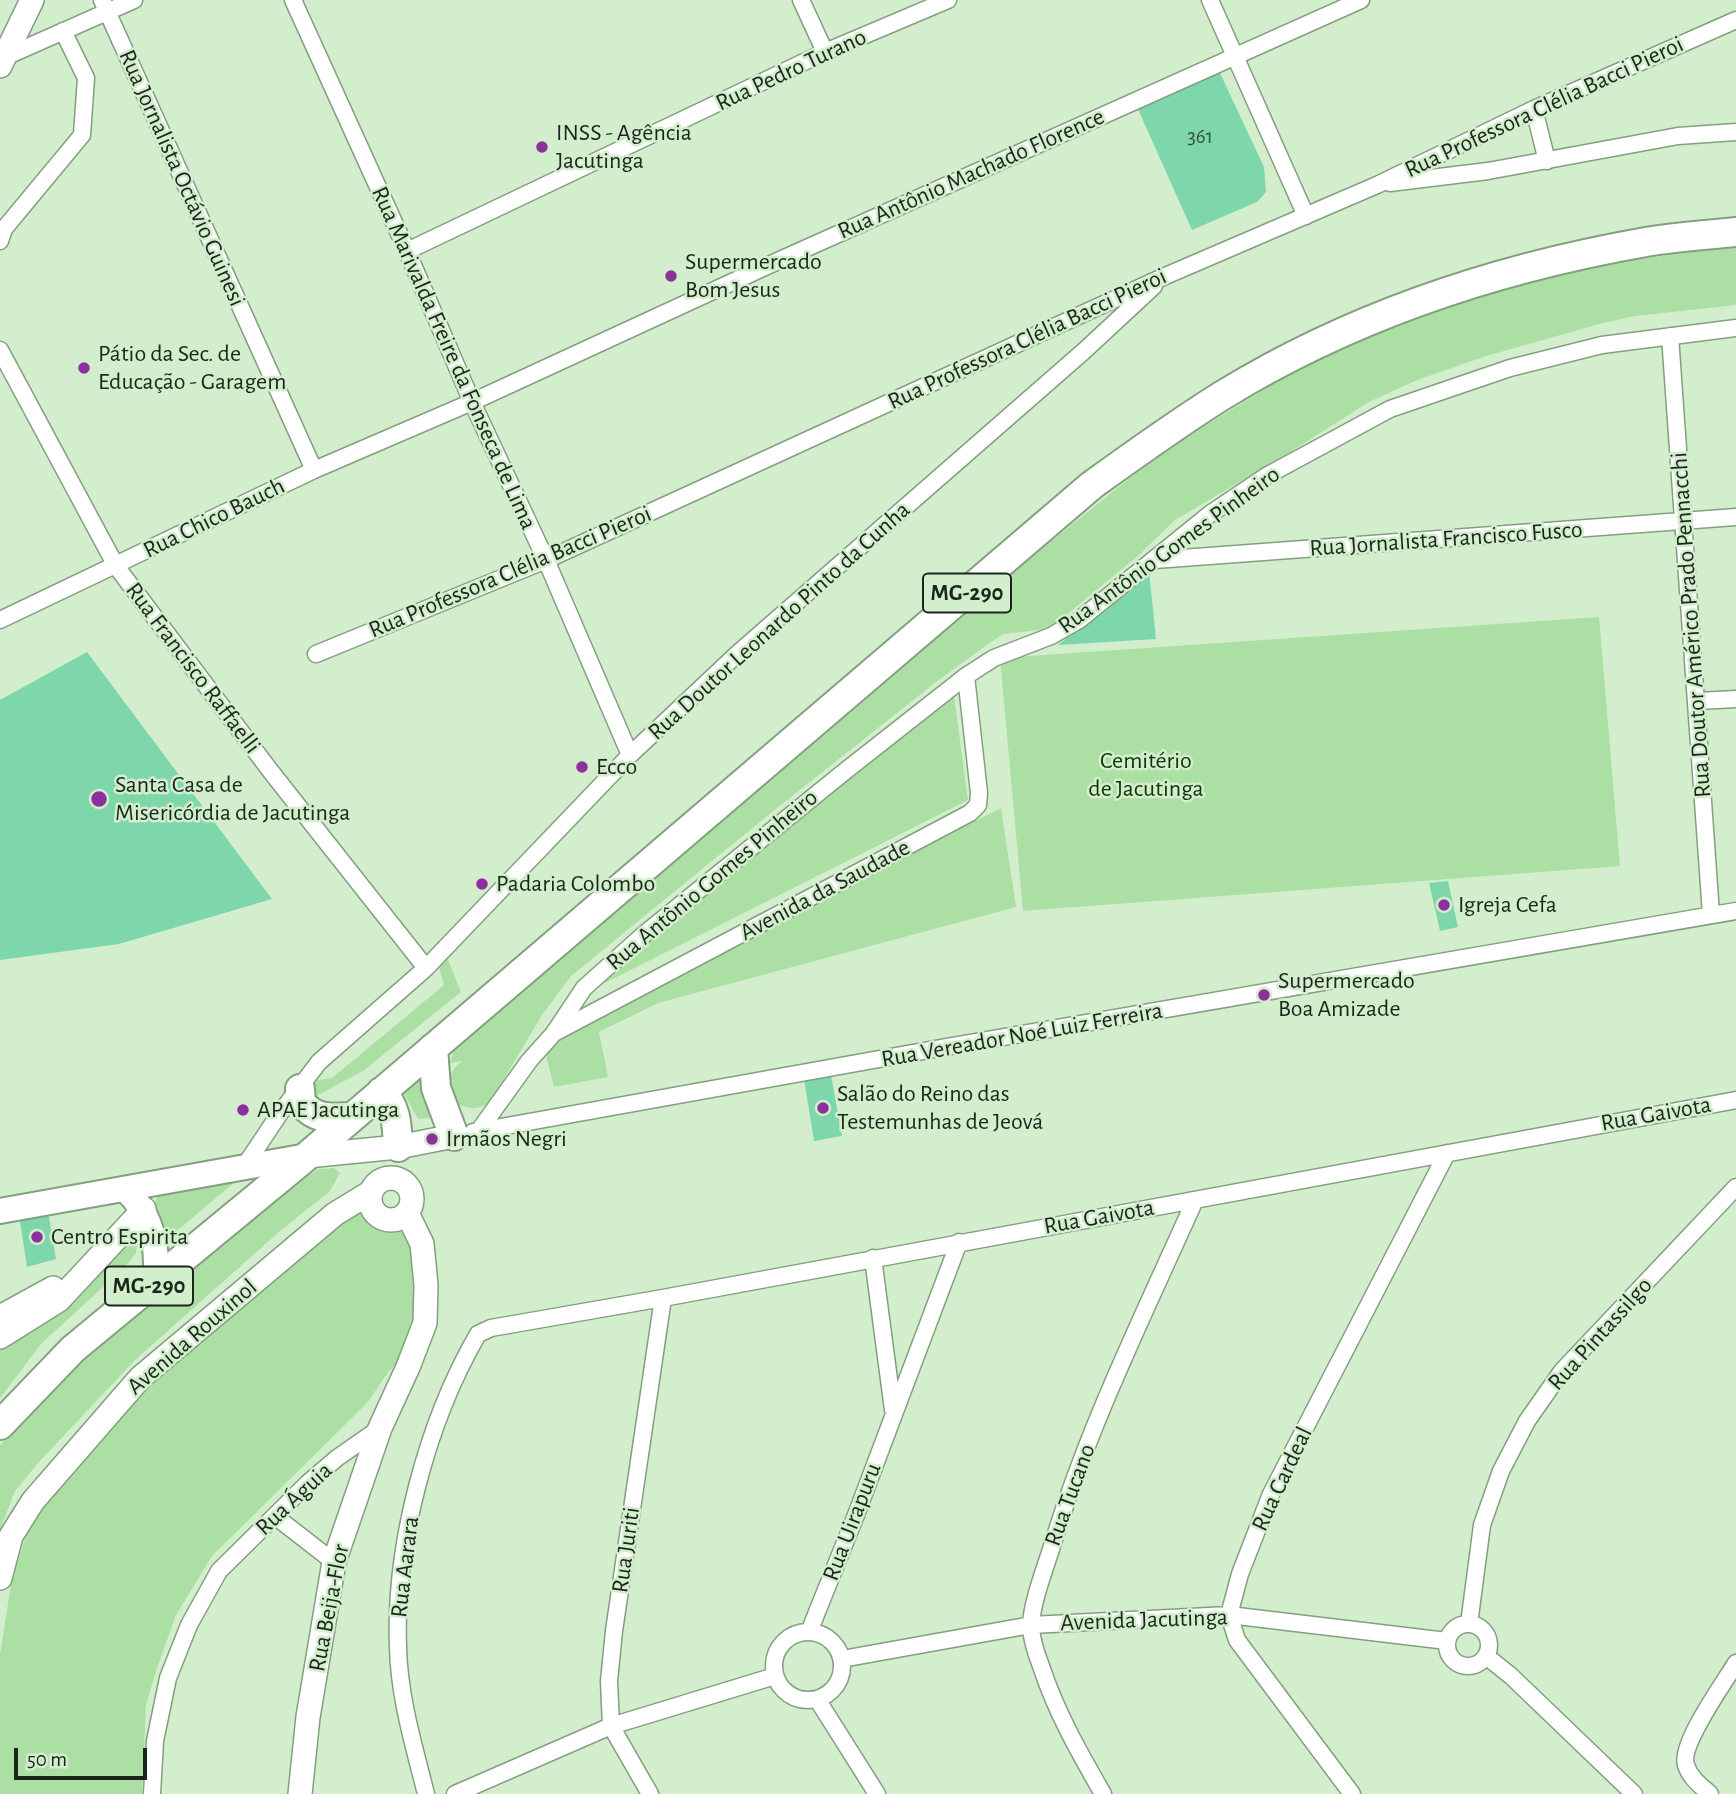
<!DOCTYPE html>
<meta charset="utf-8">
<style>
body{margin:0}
#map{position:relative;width:1736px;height:1794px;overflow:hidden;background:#d2eecd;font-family:"Alegreya Sans",sans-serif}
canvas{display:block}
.scale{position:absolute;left:14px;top:1748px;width:133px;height:32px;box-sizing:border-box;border:4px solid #1b261a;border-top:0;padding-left:9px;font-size:21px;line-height:24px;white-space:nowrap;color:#1b261a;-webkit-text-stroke:5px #d2eecd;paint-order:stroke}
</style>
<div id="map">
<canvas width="1736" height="1794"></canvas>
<div class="scale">50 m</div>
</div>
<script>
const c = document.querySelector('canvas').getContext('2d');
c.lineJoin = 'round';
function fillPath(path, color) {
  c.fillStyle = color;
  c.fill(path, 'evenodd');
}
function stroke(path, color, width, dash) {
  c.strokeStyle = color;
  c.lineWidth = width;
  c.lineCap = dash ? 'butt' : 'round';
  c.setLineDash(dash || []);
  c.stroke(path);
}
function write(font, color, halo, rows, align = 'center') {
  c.font = font + ' "Alegreya Sans",sans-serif';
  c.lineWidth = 5;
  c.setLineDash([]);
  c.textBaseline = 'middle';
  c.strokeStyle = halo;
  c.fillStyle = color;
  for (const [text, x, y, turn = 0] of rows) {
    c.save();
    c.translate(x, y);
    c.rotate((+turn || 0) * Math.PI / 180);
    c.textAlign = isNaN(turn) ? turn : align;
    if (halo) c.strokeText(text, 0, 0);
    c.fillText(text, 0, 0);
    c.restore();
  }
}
const green = new Path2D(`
 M 1736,246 L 1736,305 L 1635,316 L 1603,323 L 1486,356 L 1417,380 L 1369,402 L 1287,454 L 1175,520 L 1140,554 L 1059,621 L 1040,630 L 1003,634 L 991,642 L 936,682 L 767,816 L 571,976 L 542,1015 L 489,1104 C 453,1121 433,1079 463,1061 L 450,1063 L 455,1046 L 505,1007 L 670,863 L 815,743 L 1030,558 L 1165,450 L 1323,354 L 1405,320 L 1542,279 L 1625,261 Z
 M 1599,617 L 1620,866 L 1023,911 L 1000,658 Z
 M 953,689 L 968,800 L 579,996 Z
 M 1001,808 L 1016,907 L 658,1003 L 599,1032 L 608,1077 L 554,1087 L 542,1040 Z
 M 444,950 L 461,992 L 363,1071 L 316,1096 L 310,1091 L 305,1082 L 332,1078 L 444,985 L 436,956 Z
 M 417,1067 L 440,1117 L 418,1119 L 399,1085 Z
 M 334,1168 L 340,1173 L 330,1191 L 280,1231 L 134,1361 L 38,1463 L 15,1491 L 0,1530 L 0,1446 L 12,1430 L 68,1365 L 291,1186 L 319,1169 Z
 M 236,1181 L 160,1245 L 155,1202 L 159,1193 Z
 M 367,1208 L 397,1218 L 414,1240 L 418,1303 L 401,1359 L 389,1371 L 367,1403 L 212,1556 L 176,1615 L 157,1668 L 146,1705 L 142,1794 L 0,1794 L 0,1655 L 12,1578 L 32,1517 L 137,1392 L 299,1247 Z
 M 138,1232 L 136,1253 L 126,1266 L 41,1344 L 0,1398 L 0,1337 L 106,1252 L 121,1253 L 128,1238 Z`);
const building = new Path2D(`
 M 1219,71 L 1264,167 L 1266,192 L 1257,202 L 1192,230 L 1137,107 Z
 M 1149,571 L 1156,639 L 1058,645 Z
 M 87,652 L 272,899 L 119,944 L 0,960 L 0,700 Z
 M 1448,881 L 1458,927 L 1440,931 L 1429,883 Z
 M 831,1075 L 842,1136 L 814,1141 L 804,1079 Z
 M 48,1211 L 56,1259 L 27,1267 L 19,1215 Z`);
const street = new Path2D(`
 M 102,0 L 314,470
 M 293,0 L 407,251 L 472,402 L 546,560 L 630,755
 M 801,0 L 825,52
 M 1210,0 L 1306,216
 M 5,57 L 134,0
 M 1534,109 L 1547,161
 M 1390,183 L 1488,171 L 1678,136 L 1736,132
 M 0,241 L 4,229 L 82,135 L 86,78 L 63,31
 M 407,251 L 825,52 L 948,0
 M 1670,336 L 1711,914
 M 0,350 L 116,566 L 272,773 L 426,968
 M 1155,560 L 1736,517
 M 0,620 L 314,470 L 472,402 L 780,260 L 1361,0
 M 316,654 L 546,560 L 1163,277 L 1377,185 L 1534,109 L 1736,20
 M 1698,701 L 1736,699
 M 556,1032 L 970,813 L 978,805 L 979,793 L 966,676
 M 473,1132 L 946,1047 L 1736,911
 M 478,1132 L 529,1061 L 554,1033 L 584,988 L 642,936 L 844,772 L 966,676 L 994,658 L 1051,636 L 1079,620 L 1210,514 L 1268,475 L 1390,409 L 1510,368 L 1602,345 L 1736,328
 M 244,1167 L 280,1113 L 319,1062 L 426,968 L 630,755 L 736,655 L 1084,351 L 1154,286
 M 873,1258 L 893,1410
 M 276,1517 L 334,1562
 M 1469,1624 L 1482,1525 L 1501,1471 L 1527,1421 L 1562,1371 L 1736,1187
 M1447 1645a21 21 0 1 1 42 0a21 21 0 1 1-42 0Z
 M774 1666a34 34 0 1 1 68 0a34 34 0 1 1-68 0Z
 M 809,1632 L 856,1515 L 959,1242
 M 1486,1656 L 1511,1676 L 1634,1794
 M 842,1659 L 1031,1625 L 1229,1615 L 1447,1641
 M 817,1699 L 877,1794
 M 152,1794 L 155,1741 L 168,1678 L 189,1625 L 219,1571 L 309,1482 L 337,1458 L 380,1428
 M 426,1794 C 414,1746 399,1697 398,1647 C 394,1545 427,1422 478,1334 L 491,1328 L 663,1298 L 1736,1100
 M 455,1794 L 611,1726 L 775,1676
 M 650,1794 L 611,1726 L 609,1681 L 614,1631 L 663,1298
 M 1103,1794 C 1079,1752 1056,1712 1041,1666 C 1036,1653 1031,1638 1031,1625 C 1032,1601 1046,1566 1053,1543 C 1089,1425 1145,1312 1195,1200
 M 1352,1794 L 1237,1640 L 1229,1615 L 1240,1574 L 1271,1494 L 1447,1153
 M 1710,1794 C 1700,1785 1690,1778 1686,1765 C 1679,1745 1724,1683 1736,1663`);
const secondary = new Path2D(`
 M 0,66 L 32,0
 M 307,1156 L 398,1147 L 454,1136
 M370 1199a21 21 0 1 1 42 0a21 21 0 1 1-42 0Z
 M 0,1317 L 53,1288
 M 0,1337 L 59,1300 L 144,1209
 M 0,1578 L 11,1536 L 33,1501 L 140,1378 L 335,1214 L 371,1192
 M 300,1794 L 308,1717 L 334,1562 L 380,1428 L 408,1367 L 425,1323 L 426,1285 L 422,1244 L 407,1213`);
const primary = new Path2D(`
 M 125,1189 C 151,1214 159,1244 155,1280
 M 0,1211 L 307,1156`);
const highway = new Path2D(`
 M 433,1048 L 436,1088 L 454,1136
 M 300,1089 L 301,1103 C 317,1120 328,1118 351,1117
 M 381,1092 C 397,1106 397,1126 398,1147
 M 0,1425 L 73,1349 L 307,1156 L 1092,485 C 1135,454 1178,423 1223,395 C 1352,316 1498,268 1646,242 C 1676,237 1706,235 1736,232`);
const markers = [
 [542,147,7,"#8c319c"],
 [671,276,7,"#8c319c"],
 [84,368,7,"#8c319c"],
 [582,767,7,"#8c319c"],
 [99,799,9,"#8c319c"],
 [482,884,7,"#8c319c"],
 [1444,905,7,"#8c319c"],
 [1264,995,7,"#8c319c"],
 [823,1108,7,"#8c319c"],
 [243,1110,7,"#8c319c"],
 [432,1139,7,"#8c319c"],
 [37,1237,7,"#8c319c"]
];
const numberNames = [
 ["361",1200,137]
];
const shields = [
 [967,593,88],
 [149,1286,88]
];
const shieldNames = [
 ["MG-290",967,593],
 ["MG-290",149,1286]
];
const streetNames = [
 ["Rua Pedro Turano",791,70,-25],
 ["Rua Professora Clélia Bacci Pieroi",1544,107,-25],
 ["Rua Antônio Machado Florence",971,174,-24],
 ["Rua Jornalista Octávio Guinesi",182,178,66],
 ["Rua Professora Clélia Bacci Pieroi",1027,339,-25],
 ["Rua Marivalda Freire da Fonseca de Lima",454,358,66],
 ["Rua Chico Bauch",214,518,-26],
 ["Rua Jornalista Francisco Fusco",1446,539,-4],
 ["Rua Antônio Gomes Pinheiro",1169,550,-36],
 ["Rua Professora Clélia Bacci Pieroi",510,572,-23],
 ["Rua Doutor Leonardo Pinto da Cunha",779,621,-42],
 ["Rua Doutor Américo Prado Pennacchi",1691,625,-94],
 ["Rua Francisco Raffaelli",193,668,53],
 ["Rua Antônio Gomes Pinheiro",712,880,-40],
 ["Avenida da Saudade",825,890,-28],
 ["Rua Vereador Noé Luiz Ferreira",1022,1035,-10],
 ["Rua Gaivota",1656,1114,-10],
 ["Rua Gaivota",1099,1217,-10],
 ["Rua Pintassilgo",1600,1334,-48],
 ["Avenida Rouxinol",192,1337,-41],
 ["Rua Cardeal",1282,1479,-65],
 ["Rua Tucano",1070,1495,-70],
 ["Rua Águia",294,1499,-43],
 ["Rua Uirapuru",852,1522,-69],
 ["Rua Juriti",626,1550,-82],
 ["Rua Aarara",405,1567,-83],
 ["Rua Beija-Flor",329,1608,-79],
 ["Avenida Jacutinga",1144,1620,-2]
];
const poiNames = [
 ["INSS - Agência",556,133],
 ["Jacutinga",556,161],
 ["Supermercado",685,262],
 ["Bom Jesus",685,290],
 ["Pátio da Sec. de",98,354],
 ["Educação - Garagem",98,382],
 ["Ecco",596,767],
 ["Santa Casa de",115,785],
 ["Misericórdia de Jacutinga",115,813],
 ["Padaria Colombo",496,884],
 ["Igreja Cefa",1458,905],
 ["Supermercado",1278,981],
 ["Boa Amizade",1278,1009],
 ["Salão do Reino das",837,1094],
 ["Testemunhas de Jeová",837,1122],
 ["APAE Jacutinga",257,1110],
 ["Irmãos Negri",446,1139],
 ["Centro Espirita",51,1237]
];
const parkNames = [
 ["Cemitério",1146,761],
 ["de Jacutinga",1146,789]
];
fillPath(green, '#abdfa3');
fillPath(building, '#7ed7ab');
stroke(street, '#849f80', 19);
stroke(secondary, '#849f80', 26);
stroke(primary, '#849f80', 28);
stroke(highway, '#849f80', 32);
stroke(street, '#fff', 16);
stroke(secondary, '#fff', 23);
stroke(primary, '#fff', 24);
stroke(highway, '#fff', 28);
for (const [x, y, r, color] of markers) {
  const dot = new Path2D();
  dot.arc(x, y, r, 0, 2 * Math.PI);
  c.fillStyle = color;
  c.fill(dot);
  stroke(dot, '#d2eecd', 2.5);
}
write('21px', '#34523e', null, numberNames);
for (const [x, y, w] of shields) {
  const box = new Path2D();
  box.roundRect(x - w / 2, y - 19.5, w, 39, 5);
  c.fillStyle = '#d2eecd';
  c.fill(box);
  stroke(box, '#1b261a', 2);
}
write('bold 23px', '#1b261a', null, shieldNames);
write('24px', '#1b261a', '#d2eecd', streetNames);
write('24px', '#1b261a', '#d2eecd', poiNames, 'left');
write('24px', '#0f3509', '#d2eecd', parkNames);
</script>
